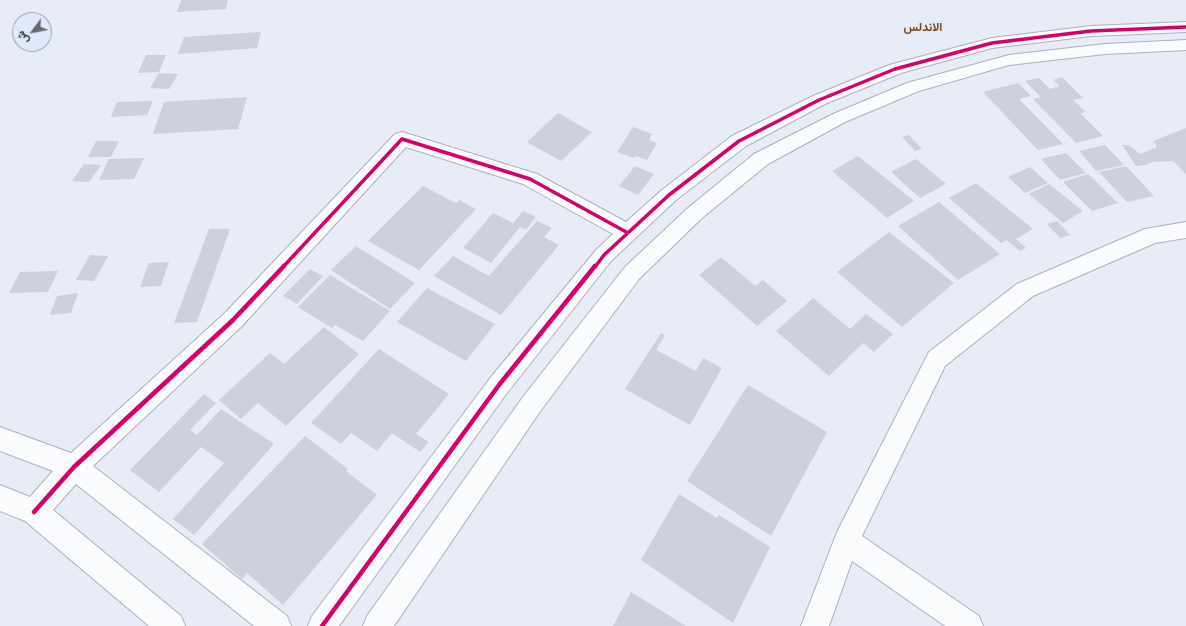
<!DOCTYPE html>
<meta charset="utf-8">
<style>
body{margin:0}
#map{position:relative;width:1186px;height:626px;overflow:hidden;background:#e7ecf7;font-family:Manrope,Vazirmatn,sans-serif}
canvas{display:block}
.north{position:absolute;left:12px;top:12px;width:40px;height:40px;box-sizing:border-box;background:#e0eafe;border:1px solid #929aa9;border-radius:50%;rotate:238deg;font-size:11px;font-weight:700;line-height:16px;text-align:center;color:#1d212a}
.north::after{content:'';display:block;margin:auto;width:14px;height:18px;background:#646872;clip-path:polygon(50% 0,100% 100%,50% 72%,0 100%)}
</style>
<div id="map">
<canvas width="1186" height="626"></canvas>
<div class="north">ش</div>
</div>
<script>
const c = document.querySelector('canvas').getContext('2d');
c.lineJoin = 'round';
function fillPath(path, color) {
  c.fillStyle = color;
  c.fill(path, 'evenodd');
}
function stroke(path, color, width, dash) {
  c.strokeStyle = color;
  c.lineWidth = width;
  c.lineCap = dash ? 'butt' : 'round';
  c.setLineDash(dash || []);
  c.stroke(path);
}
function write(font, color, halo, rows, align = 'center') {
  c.font = font + ' Manrope,Vazirmatn,sans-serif';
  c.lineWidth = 4;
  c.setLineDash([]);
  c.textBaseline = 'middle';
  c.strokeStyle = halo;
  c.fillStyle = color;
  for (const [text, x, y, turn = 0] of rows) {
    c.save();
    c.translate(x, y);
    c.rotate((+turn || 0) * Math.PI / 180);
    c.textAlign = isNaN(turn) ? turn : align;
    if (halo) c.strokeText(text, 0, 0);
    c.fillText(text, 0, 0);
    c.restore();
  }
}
const building = new Path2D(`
 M 181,0 L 228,0 L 226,9 L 177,12 Z
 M 261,32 L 257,48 L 178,54 L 184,37 Z
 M 146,55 L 166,55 L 159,72 L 138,73 Z
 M 159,73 L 178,74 L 169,89 L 150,88 Z
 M 1062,77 L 1083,98 L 1073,100 L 1086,112 L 1080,113 L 1103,136 L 1076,143 L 1033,99 L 1041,97 L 1025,81 L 1039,78 L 1050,89 L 1060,86 L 1053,80 Z
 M 1018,83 L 1031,96 L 1019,99 L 1063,144 L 1038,150 L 983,92 Z
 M 247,97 L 238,129 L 153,134 L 164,102 Z
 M 153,101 L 147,115 L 111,117 L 117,102 Z
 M 558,113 L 592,132 L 561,161 L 527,142 Z
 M 633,127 L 652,134 L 649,140 L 657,143 L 647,160 L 636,156 L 634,158 L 617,152 Z
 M 1186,128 L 1186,174 L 1173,161 L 1153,162 L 1145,165 L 1136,166 L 1122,145 L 1129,145 L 1140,154 L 1157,147 L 1153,141 Z
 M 909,135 L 922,149 L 915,151 L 902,137 Z
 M 96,141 L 119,141 L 111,157 L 88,157 Z
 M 1105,145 L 1124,165 L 1096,171 L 1079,151 Z
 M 1066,153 L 1086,173 L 1060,180 L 1041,159 Z
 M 858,156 L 914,201 L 887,218 L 832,171 Z
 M 144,158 L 134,179 L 99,180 L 109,159 Z
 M 916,159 L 946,184 L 920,198 L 891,172 Z
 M 84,164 L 101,165 L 89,182 L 72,181 Z
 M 635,166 L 654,174 L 638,195 L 619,186 Z
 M 1126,166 L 1154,196 L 1127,202 L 1099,172 Z
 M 1030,167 L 1048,183 L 1025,193 L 1008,177 Z
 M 1088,174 L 1118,203 L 1092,211 L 1063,182 Z
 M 976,183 L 1033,229 L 1016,239 L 1026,248 L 1020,251 L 1006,240 L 1001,243 L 949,198 Z
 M 1049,184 L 1083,211 L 1063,223 L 1029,194 Z
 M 423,186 L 456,203 L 459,200 L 476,209 L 419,270 L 368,241 Z
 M 939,202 L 1000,254 L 958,280 L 898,226 Z
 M 523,211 L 536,217 L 526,230 L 520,227 L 491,263 L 463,248 L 493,213 L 513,223 Z
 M 537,221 L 552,228 L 544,237 L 559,245 L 501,315 L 434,276 L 453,256 L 489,276 Z
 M 1057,221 L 1070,235 L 1060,238 L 1047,224 Z
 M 209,229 L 230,229 L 197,322 L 174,323 Z
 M 889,232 L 954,283 L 902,327 L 837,272 Z
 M 356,246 L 415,283 L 390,309 L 331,270 Z
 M 90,255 L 108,256 L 94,281 L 76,280 Z
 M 721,257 L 755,286 L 763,280 L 787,301 L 757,326 L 699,275 Z
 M 169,262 L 161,286 L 140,287 L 149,263 Z
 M 310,269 L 323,276 L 297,304 L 283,296 Z
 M 58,271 L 48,292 L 9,293 L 20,272 Z
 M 330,275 L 390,311 L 363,341 L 335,325 L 332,328 L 298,307 Z
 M 427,288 L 495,324 L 466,361 L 397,322 Z
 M 78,293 L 71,313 L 50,315 L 57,296 Z
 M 813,298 L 850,329 L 866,314 L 893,334 L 874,352 L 863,343 L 829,376 L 776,331 Z
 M 324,327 L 359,354 L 286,426 L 258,403 L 241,419 L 219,400 L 270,353 L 284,364 Z
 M 661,333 L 665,335 L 656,350 L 696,371 L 703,358 L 722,368 L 690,425 L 625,389 Z
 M 379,349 L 449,394 L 416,434 L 429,442 L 420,452 L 392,433 L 377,451 L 351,433 L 341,444 L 311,423 Z
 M 748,385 L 827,432 L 771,536 L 687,481 Z
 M 204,394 L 216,403 L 190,430 L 197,435 L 221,409 L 274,444 L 194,535 L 173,519 L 224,463 L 201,447 L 159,492 L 130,470 Z
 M 305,436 L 348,469 L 346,471 L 377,495 L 283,605 L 247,573 L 242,579 L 202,544 Z
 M 679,494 L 717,518 L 719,515 L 770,547 L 733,623 L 641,560 Z
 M 631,592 L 686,626 L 613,626 Z`);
const street = new Path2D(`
 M 1186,22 L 1186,32 L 1091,36 L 992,48 L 901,73 L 825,104 L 746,146 L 676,200 L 611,261 L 507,393 L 339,626 L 308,626 L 312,616 L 491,377 L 597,249 L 613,234 L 523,184 L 406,147 L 241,327 L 93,466 L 287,616 L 291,626 L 254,626 L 76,484 L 53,510 L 181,616 L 185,626 L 149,626 L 25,521 L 0,511 L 0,485 L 30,497 L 53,471 L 0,451 L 0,427 L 71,453 L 225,313 L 395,134 L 402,132 L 537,174 L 626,222 L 662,190 L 732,136 L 813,96 L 889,65 L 992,38 L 1091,26 Z
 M 1186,40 L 1186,50 L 1105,54 L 1009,65 L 919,91 L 845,122 L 768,164 L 702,218 L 639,279 L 539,413 L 394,626 L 363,626 L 367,616 L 523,397 L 625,267 L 688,208 L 754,154 L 833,114 L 907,83 L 1009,55 L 1105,44 Z
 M 1186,222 L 1186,238 L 1155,243 L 1033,296 L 945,366 L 862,536 L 979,616 L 983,626 L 945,626 L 852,561 L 829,626 L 801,626 L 837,532 L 929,352 L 1017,284 L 1145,229 Z`);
const cyclewayFar1 = new Path2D(`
 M 283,267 L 402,139 L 530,179 L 628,233
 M 595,267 L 604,255 L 669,195 L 739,141 L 819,100 L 895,69 L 992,43 L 1091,31 L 1186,27`);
const cycleway = new Path2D(`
 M 34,512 L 74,467 L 233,320 L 284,266
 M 322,626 L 499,385 L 595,266`);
const farNeighbourhoodnames = [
 ["الاندلس",923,28]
];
fillPath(building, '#ccd1dc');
stroke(street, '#adb1ba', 2);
fillPath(street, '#fbfcfe');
stroke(cyclewayFar1, '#d6006c', 3.5);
stroke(cycleway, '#d6006c', 4.5);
write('bold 12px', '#7e4313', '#e0eafe', farNeighbourhoodnames);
</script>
